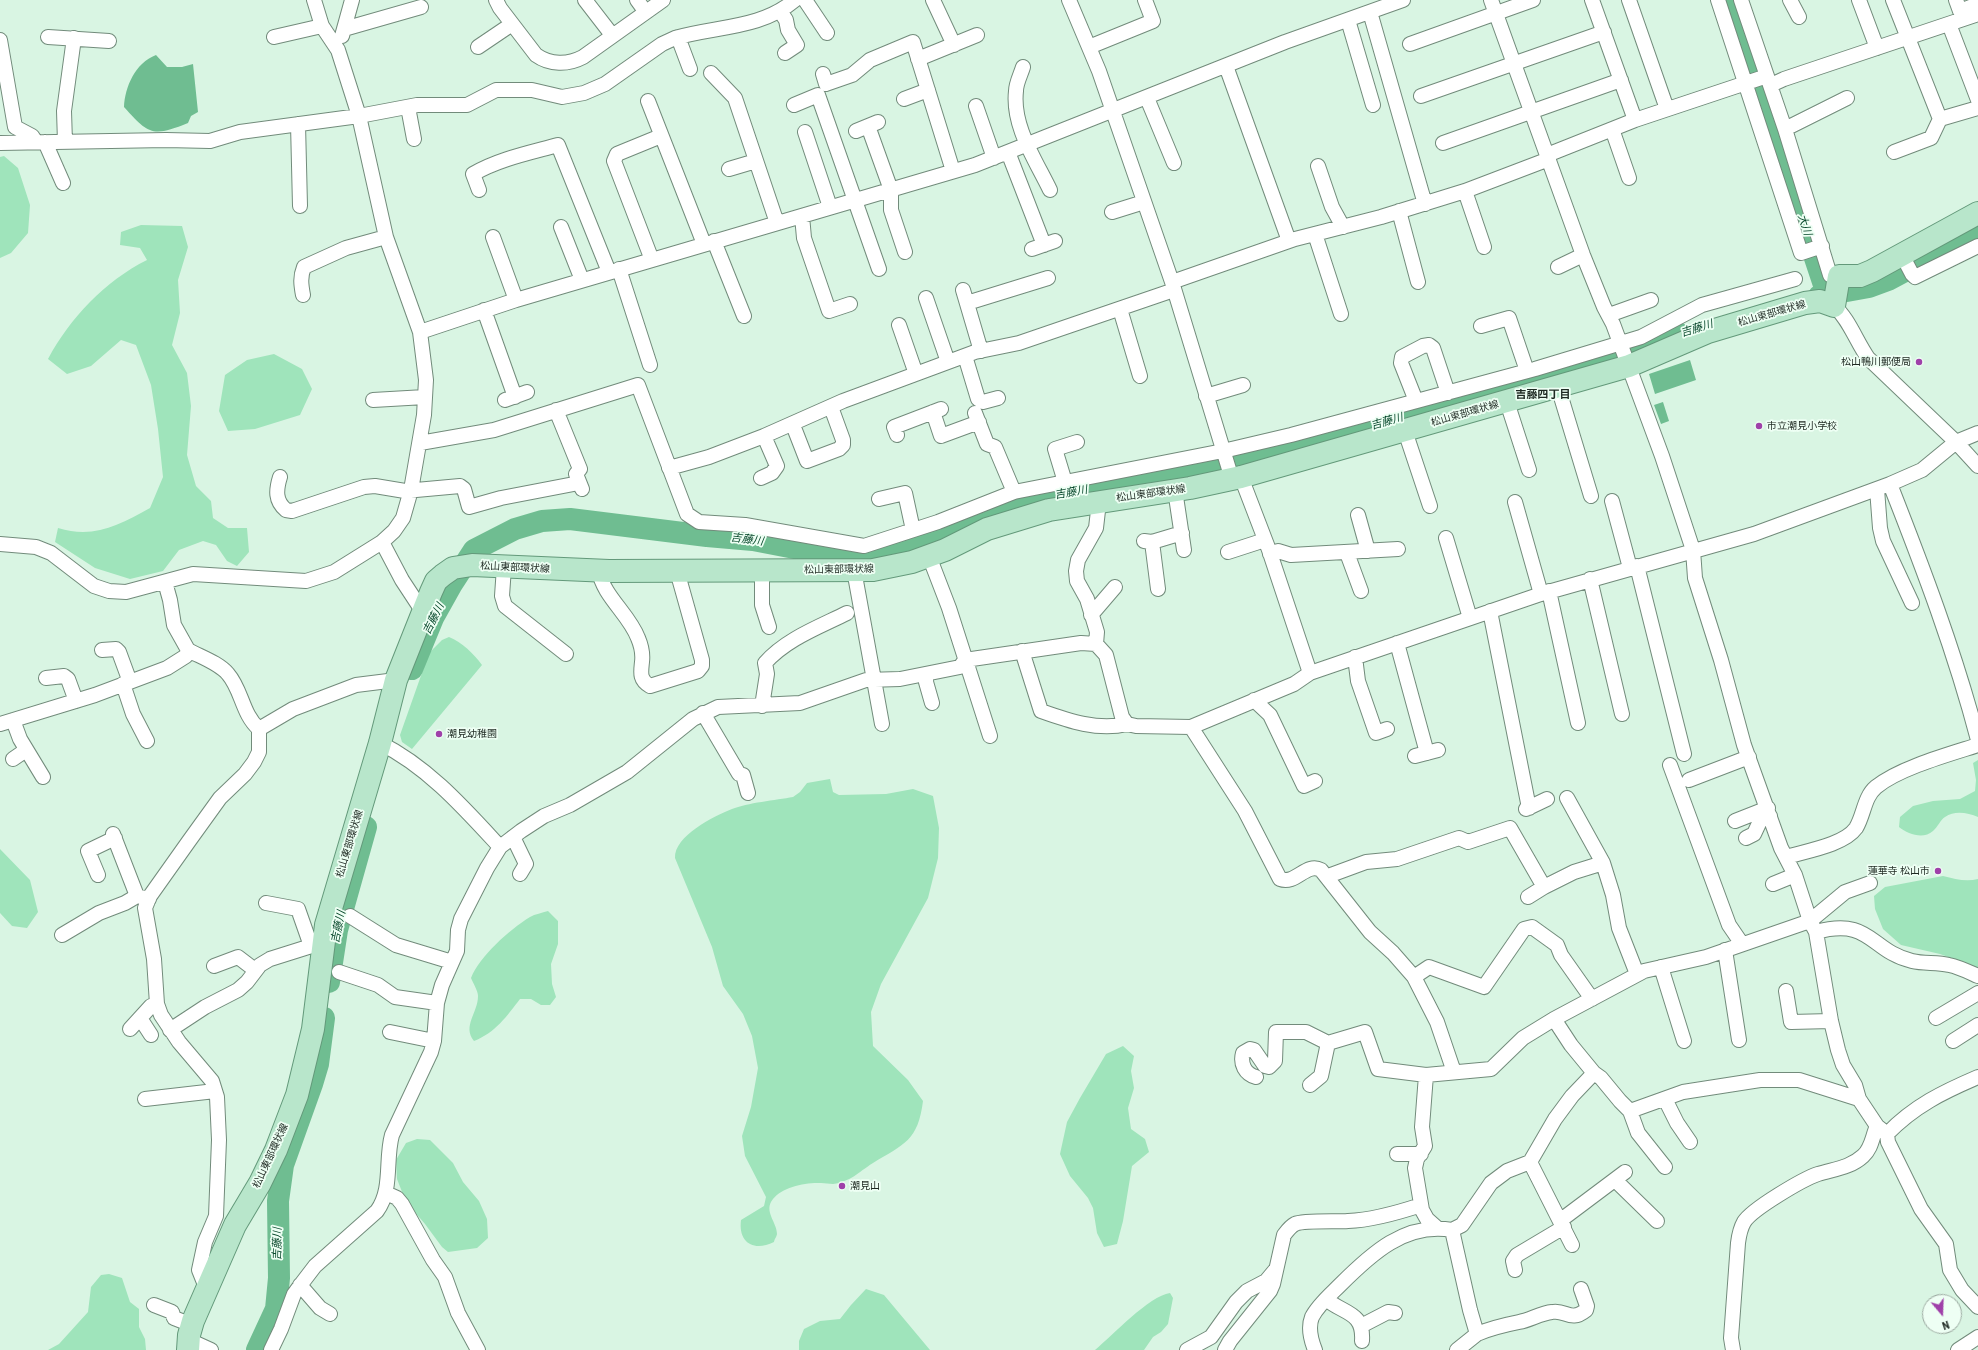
<!DOCTYPE html>
<meta charset="utf-8">
<style>
body{margin:0}
#map{position:relative;width:1978px;height:1350px;overflow:hidden;background:#d9f5e3;font-family:"Roboto Condensed",sans-serif}
canvas{display:block}
.north{position:absolute;left:1922px;top:1294px;width:40px;height:40px;box-sizing:border-box;background:#eefff4;border:1px solid #9ba9a0;border-radius:50%;rotate:161deg;font-size:11px;font-weight:700;line-height:16px;text-align:center;color:#1e2922}
.north::after{content:'';display:block;margin:auto;width:14px;height:18px;background:#9f40a9;clip-path:polygon(50% 0,100% 100%,50% 72%,0 100%)}
</style>
<div id="map">
<canvas width="1978" height="1350"></canvas>
<div class="north">N</div>
</div>
<script>
const c = document.querySelector('canvas').getContext('2d');
c.lineJoin = 'round';
function fillPath(path, color) {
  c.fillStyle = color;
  c.fill(path, 'evenodd');
}
function stroke(path, color, width, dash) {
  c.strokeStyle = color;
  c.lineWidth = width;
  c.lineCap = dash ? 'butt' : 'round';
  c.setLineDash(dash || []);
  c.stroke(path);
}
function write(font, color, halo, rows, align = 'center') {
  c.font = font + ' "Roboto Condensed","Noto Sans JP",sans-serif';
  c.lineWidth = 3.5;
  c.setLineDash([]);
  c.textBaseline = 'middle';
  c.strokeStyle = halo;
  c.fillStyle = color;
  for (const [text, x, y, turn = 0] of rows) {
    c.save();
    c.translate(x, y);
    c.rotate((+turn || 0) * Math.PI / 180);
    c.textAlign = isNaN(turn) ? turn : align;
    if (halo) c.strokeText(text, 0, 0);
    c.fillText(text, 0, 0);
    c.restore();
  }
}
const green = new Path2D(`
 M 4,156 L 18,168 L 30,205 L 28,233 L 11,253 L 0,258 L 0,157 Z
 M 141,225 L 182,226 L 188,247 L 178,280 L 180,313 L 172,345 L 187,373 L 191,406 L 187,455 L 196,486 L 211,501 L 213,518 L 228,528 L 247,528 L 249,552 L 237,566 L 227,561 L 216,545 L 203,541 L 179,550 L 163,571 L 130,579 L 95,568 L 55,542 L 58,528 C 94,539 119,525 150,508 L 163,477 L 158,429 L 151,385 L 136,345 L 121,340 L 91,366 L 67,374 L 48,359 C 70,318 105,281 147,260 L 140,248 L 120,245 L 121,232 Z
 M 274,354 L 302,369 L 312,389 L 300,415 L 255,429 L 228,431 L 219,411 L 225,375 L 247,360 Z
 M 449,637 C 462,642 474,654 482,665 L 412,749 L 402,742 L 400,735 L 429,653 L 442,640 Z
 M 1978,760 L 1978,817 C 1968,813 1955,810 1945,817 C 1940,820 1938,827 1933,831 C 1923,840 1908,834 1899,827 L 1900,817 L 1913,806 L 1933,801 L 1960,799 L 1975,791 L 1976,780 L 1973,763 Z
 M 830,779 L 833,792 L 839,795 L 886,794 L 913,789 L 933,796 L 939,828 L 938,858 L 928,898 L 881,984 L 871,1012 L 873,1046 L 908,1080 L 923,1101 C 918,1141 904,1144 873,1163 C 857,1173 852,1181 833,1184 C 829,1184 825,1183 821,1183 C 806,1182 782,1187 773,1199 C 763,1211 777,1222 777,1234 C 777,1236 774,1240 774,1242 C 754,1252 738,1243 741,1220 L 764,1206 L 766,1197 L 745,1156 L 742,1136 L 751,1107 L 758,1068 L 752,1036 L 743,1014 L 723,986 L 712,947 L 675,858 C 674,836 714,816 732,809 C 747,803 776,800 793,797 L 800,792 L 807,783 Z
 M 0,849 L 30,880 L 38,912 L 27,928 L 12,926 L 0,913 Z
 M 1943,876 C 1955,879 1966,882 1978,879 L 1978,968 L 1940,954 L 1901,945 L 1883,929 L 1875,909 L 1874,896 L 1885,887 Z
 M 548,911 L 558,921 L 558,944 L 551,964 L 552,984 L 556,997 L 550,1005 L 541,1005 L 531,999 L 520,999 C 507,1016 495,1033 474,1041 C 462,1026 478,1013 478,996 C 478,991 473,983 471,978 C 480,956 509,930 530,917 C 535,914 542,913 548,911 Z
 M 1123,1046 L 1134,1056 L 1131,1071 L 1134,1088 L 1128,1108 L 1131,1129 L 1145,1139 L 1149,1152 L 1132,1166 L 1123,1221 L 1117,1244 L 1104,1247 L 1097,1233 L 1093,1208 L 1088,1198 L 1070,1176 L 1060,1154 L 1067,1122 L 1080,1098 L 1106,1054 Z
 M 417,1139 L 430,1140 L 453,1163 L 463,1182 L 479,1201 L 487,1219 L 488,1238 L 477,1248 L 448,1252 L 442,1247 L 425,1224 L 406,1202 L 397,1179 L 396,1160 L 406,1143 Z
 M 109,1274 L 122,1278 L 130,1302 L 139,1309 L 139,1327 L 145,1339 L 146,1350 L 48,1350 L 59,1344 L 88,1312 L 91,1287 L 101,1275 Z
 M 866,1289 L 884,1295 L 930,1350 L 799,1350 L 799,1341 L 804,1329 L 820,1321 L 840,1319 L 851,1305 Z
 M 1170,1293 L 1173,1298 L 1168,1324 L 1161,1332 L 1153,1337 L 1144,1350 L 1095,1350 C 1113,1335 1149,1296 1170,1293 Z`);
const water = new Path2D(`
 M 156,55 L 167,67 L 182,67 L 193,64 L 198,112 L 191,116 L 188,123 C 153,137 149,135 124,107 C 125,87 135,63 156,55 Z
 M 1690,360 L 1696,380 L 1655,394 L 1649,374 Z
 M 1663,402 L 1669,421 L 1661,424 L 1654,405 Z`);
const river = new Path2D(`
 M 1729,0 L 1827,294
 M 1819,296 L 1869,287 L 1888,280 L 1978,232
 M 412,669 L 433,618 L 452,584 L 474,550 L 515,529 L 542,521 L 570,519 L 707,536 L 753,540 L 841,557 L 863,558 L 878,555 L 922,539 L 1010,504 L 1197,471 L 1343,434 L 1572,370 L 1680,334
 M 329,982 L 337,930 L 366,827
 M 257,1350 L 276,1309 L 279,1278 L 278,1201 L 283,1165 L 312,1084 L 318,1064 L 324,1018`);
const minor = new Path2D(`
 M 496,0 L 500,8 L 536,55 C 550,65 568,65 583,57 L 663,0
 M 585,0 L 612,35
 M 637,0 L 645,11
 M 805,0 L 827,33
 M 933,0 L 954,45
 M 1069,0 L 1099,71 L 1172,282 L 1232,479
 M 1491,0 L 1583,255 L 1604,307 L 1613,324 L 1662,456 L 1693,550 L 1695,578 L 1721,660 L 1744,745 L 1781,848 L 1795,875 L 1810,921 L 1816,932 L 1831,1021 L 1838,1050 L 1843,1065 L 1855,1085 L 1859,1099 L 1877,1126 L 1887,1134 L 1888,1142 L 1921,1209 L 1946,1244 L 1950,1270 L 1962,1290 L 1978,1307
 M 1592,0 L 1635,120
 M 1629,0 L 1667,109
 M 1718,0 L 1801,253 L 1822,246
 M 1741,0 L 1785,129 L 1830,275 L 1839,276
 M 1790,0 L 1799,17
 M 1859,0 L 1877,48
 M 1893,0 L 1940,119
 M 1956,0 L 1960,11 L 1978,4
 M 780,11 L 786,20 L 788,30 L 797,45 L 785,53
 M 1370,12 L 1425,204
 M 1348,20 L 1373,105
 M 1949,24 L 1978,100
 M 344,29 L 421,7
 M 342,36 L 352,0
 M 48,37 L 109,41
 M 274,37 L 322,26
 M 678,37 L 690,69
 M 0,40 L 15,127 L 32,136 L 36,142
 M 1410,44 L 1533,0
 M 478,47 L 512,24
 M 1089,47 L 1153,21 L 1145,0
 M 918,59 L 977,35
 M 1226,66 L 1289,241
 M 1023,67 C 1021,74 1016,83 1016,91 C 1012,126 1035,159 1050,190
 M 711,73 L 735,98 L 777,223
 M 823,74 L 826,84 L 852,75 L 870,60 L 913,42 L 953,171
 M 1771,85 L 1784,79 L 1978,14
 M 1421,96 L 1604,32
 M 1147,98 L 1174,163
 M 904,99 L 928,90
 M 648,101 L 704,244
 M 794,105 L 818,95 L 879,269
 M 976,106 L 994,158
 M 408,107 L 414,139
 M 298,124 L 300,206
 M 868,126 L 891,190 L 891,210 L 905,252
 M 1612,129 L 1629,178
 M 1785,129 L 1847,98
 M 856,131 L 878,122
 M 805,132 L 830,207
 M 45,142 L 63,183
 M 65,142 L 64,111 L 74,38
 M 0,143 L 166,140 L 210,141 L 240,132 L 359,116 L 417,105 L 467,105 L 496,90 L 532,90 L 562,97 L 584,93 L 605,84 L 662,44 L 675,38 C 716,26 761,29 795,0
 M 1443,143 L 1621,80
 M 1008,152 L 1044,245
 M 1894,152 L 1931,138 L 1940,119 L 1978,108
 M 1547,155 L 1635,120 L 1767,76
 M 1318,166 L 1332,207 L 1343,227
 M 729,169 L 756,161
 M 479,190 L 473,174 C 499,159 529,153 558,145 L 609,272
 M 1465,191 L 1484,247
 M 1399,211 L 1418,282
 M 1112,212 L 1144,202
 M 802,216 L 804,238 L 829,311 L 850,304
 M 561,227 L 582,280
 M 1315,234 L 1341,314
 M 493,237 L 516,300
 M 714,241 L 744,316
 M 1032,249 L 1055,241
 M 1902,255 L 1912,274 L 1915,277 L 1978,246
 M 652,260 L 614,161 L 617,154 L 661,136
 M 1558,267 L 1583,255
 M 619,269 L 650,365
 M 1172,282 L 1295,239 L 1381,217 L 1465,191 L 1549,159
 M 963,290 L 981,351
 M 303,295 C 301,284 300,277 304,267 L 346,248 L 386,237
 M 926,298 L 948,362
 M 967,303 L 1048,278
 M 1834,306 C 1849,319 1856,341 1868,358 L 1956,442 L 1978,466
 M 1120,309 L 1140,376
 M 484,310 L 515,397
 M 1609,315 L 1651,300
 M 899,325 L 916,374
 M 1481,326 L 1509,318 L 1527,371
 M 420,332 L 516,300 L 975,165 L 1285,42 L 1403,0
 M 965,356 L 978,399 L 983,402 L 998,398
 M 1558,387 L 1591,496
 M 1206,396 L 1243,385
 M 373,400 L 425,397
 M 505,400 L 527,392
 M 1416,401 L 1401,363 L 1402,357 L 1423,346 L 1429,345 L 1433,348 L 1448,393
 M 1507,402 L 1529,470
 M 556,410 L 580,469 L 576,474 L 582,489
 M 933,412 L 941,436 L 979,422
 M 975,413 L 987,444 L 995,447 L 1014,492
 M 793,425 L 807,461 L 839,449 L 843,445 L 843,440 L 831,407
 M 1405,431 L 1430,506
 M 897,435 L 894,427 L 941,409
 M 420,443 L 494,430 L 638,385 L 687,514 L 699,522 L 745,525 L 864,546 L 938,522 L 1014,492 L 1223,451 L 1291,435 L 1535,369 L 1641,337 L 1702,305 L 1795,279
 M 669,468 L 709,457 L 764,436 L 843,401 L 975,352 L 1019,343 L 1174,290
 M 280,477 C 276,490 275,501 286,510 L 292,511 L 364,487 L 375,486 L 405,491 L 460,486 L 464,489 L 469,507 L 501,498 L 579,483
 M 1241,477 L 1269,550 L 1310,673
 M 761,478 L 772,473 L 777,466 L 764,436
 M 1065,482 L 1055,449 L 1077,442
 M 1890,484 C 1923,568 1955,652 1978,740
 M 1877,489 L 1880,528 L 1883,541 L 1912,603
 M 1175,490 L 1184,550
 M 879,499 L 905,493 L 913,530
 M 1612,501 L 1630,568
 M 1515,502 L 1541,594
 M 1358,515 L 1368,551
 M 1446,538 L 1470,618
 M 1144,541 L 1152,542 L 1182,533
 M 382,542 L 402,580 L 423,612
 M 1152,542 L 1158,589
 M 0,544 L 36,547 L 51,553 L 94,586 L 109,591 L 126,592 L 193,574 L 306,581 L 334,572 L 382,542 L 394,531 L 403,518 L 411,490 L 424,415 L 426,380 L 420,332 L 386,237 L 359,116 L 338,50 L 322,26 L 314,0
 M 1228,552 L 1265,540
 M 1347,553 L 1361,591
 M 1270,554 L 1278,551 L 1291,555 L 1398,549
 M 929,556 L 949,608 L 990,736
 M 1637,566 L 1684,754
 M 504,567 L 502,596 L 505,606 L 566,654
 M 854,570 L 882,724
 M 599,571 C 603,596 629,614 638,638 C 641,645 643,654 642,662 C 641,672 639,680 650,686 L 698,671 L 702,666 L 702,660 L 677,571
 M 762,571 L 762,605 L 769,627
 M 1590,579 L 1622,714
 M 1549,591 L 1578,723
 M 1490,611 L 1529,808
 M 1091,615 L 1115,587
 M 1397,643 L 1427,753
 M 1096,644 L 1097,632 L 1087,599 L 1077,581 L 1076,571 L 1078,560 L 1096,528 L 1099,502
 M 102,650 L 116,649 L 119,652 L 130,682
 M 188,650 C 201,657 219,663 228,674 C 242,690 242,714 259,729
 M 1022,651 L 1041,711 C 1069,721 1098,731 1127,724
 M 1355,657 L 1358,681 L 1376,733 L 1387,729
 M 926,674 L 926,682 L 932,703
 M 46,678 L 64,676 L 68,679 L 76,701
 M 123,684 L 133,714 L 147,741
 M 1254,700 L 1270,715 L 1304,786 L 1315,781
 M 762,706 L 767,674 L 765,663 C 786,639 819,627 847,613
 M 703,713 L 739,774 L 743,775 L 748,793
 M 13,720 L 20,739 L 43,777
 M 0,724 L 95,695 L 167,668 L 186,656 L 188,650 L 174,625 L 170,600 L 165,582
 M 1191,727 L 1245,811 L 1280,879 C 1296,885 1306,862 1321,870 L 1370,932 L 1393,953 L 1414,977 L 1437,1022 L 1454,1072
 M 380,743 C 428,767 464,808 500,847
 M 1415,756 L 1438,750
 M 13,759 L 26,750
 M 1670,765 L 1729,925 L 1742,944
 M 1689,780 L 1749,757
 M 1567,798 L 1603,863
 M 1526,809 L 1547,799
 M 1735,821 L 1768,808
 M 113,834 L 137,896
 M 513,837 L 526,864 L 520,874
 M 1746,838 L 1754,834 L 1761,819 L 1770,816
 M 1786,857 C 1806,851 1844,845 1856,828 C 1864,815 1864,797 1876,787 C 1899,768 1950,754 1978,745
 M 98,875 L 88,851 L 115,838
 M 1328,876 L 1366,862 L 1397,859 L 1459,838 L 1468,842 L 1510,828 L 1544,887 L 1574,872 L 1603,863 L 1613,895 L 1619,928 L 1637,974
 M 1773,884 L 1795,875
 M 1528,897 L 1544,887
 M 266,903 L 298,909 L 311,946
 M 350,916 L 396,945 L 452,962
 M 1816,932 C 1871,917 1870,951 1912,961 C 1924,964 1937,962 1949,965 C 1959,967 1969,972 1978,976
 M 62,935 L 99,913 L 125,903 L 137,896 L 149,899
 M 1725,950 L 1739,1040
 M 214,966 L 238,957 L 255,970
 M 1661,967 L 1684,1041
 M 339,972 L 378,985 L 395,997 L 437,1003
 M 1414,977 L 1429,967 L 1484,987 L 1524,929 L 1532,927 L 1557,945 L 1561,955 L 1592,999
 M 1786,991 L 1791,1022 L 1831,1021
 M 140,1018 L 151,1035
 M 1936,1018 L 1978,993
 M 1554,1019 L 1571,1045 L 1594,1073 L 1601,1078 L 1620,1101 L 1630,1111 L 1683,1092 L 1760,1080 L 1799,1080 L 1859,1099
 M 130,1029 L 151,1006 L 157,1004
 M 170,1030 L 205,1007 L 238,990 L 247,982 L 260,965 L 270,959 L 324,942
 M 390,1032 L 434,1041
 M 1953,1041 L 1978,1025
 M 1426,1075 L 1422,1127 L 1425,1146 L 1417,1159 L 1415,1168 L 1422,1210 L 1427,1219 L 1436,1227
 M 1256,1077 C 1245,1074 1240,1064 1243,1053 L 1250,1049 L 1254,1050 L 1265,1066 L 1269,1067 L 1275,1061 L 1276,1032 L 1306,1032 L 1328,1043 L 1365,1032 L 1378,1069 L 1426,1075 L 1491,1069 L 1523,1038 L 1554,1019 L 1644,971 L 1706,957 L 1810,921 L 1845,892 L 1870,883
 M 1310,1085 L 1321,1076 L 1328,1043
 M 145,1099 L 215,1091
 M 1665,1099 L 1677,1123 L 1690,1142
 M 1630,1111 L 1638,1133 L 1665,1167
 M 1887,1134 C 1914,1106 1943,1092 1978,1077
 M 1397,1154 L 1421,1154
 M 1530,1162 L 1572,1245
 M 1615,1180 L 1657,1221
 M 386,1193 L 397,1198 L 402,1204 L 433,1260 L 445,1277 L 458,1313 L 478,1350
 M 1561,1220 L 1625,1172
 M 1452,1230 L 1462,1225 L 1491,1183 L 1507,1171 L 1530,1162 L 1555,1119 L 1572,1096 L 1594,1073
 M 1515,1270 L 1513,1261 L 1517,1255 L 1564,1227
 M 300,1285 L 320,1308 L 330,1314
 M 207,1290 L 199,1270 L 205,1242 L 216,1216 L 219,1140 L 217,1097 L 212,1081 L 179,1042 L 161,1015 L 157,1004 L 154,959 L 145,908 L 150,896 L 189,841 L 220,798 L 245,774 L 254,762 L 259,752 L 259,729 L 293,709 L 356,685 L 396,680
 M 1326,1299 C 1343,1314 1364,1311 1362,1341
 M 154,1305 L 172,1312 L 174,1318 L 192,1325
 M 1361,1326 L 1388,1312 L 1395,1313
 M 1477,1334 C 1491,1328 1504,1325 1519,1322 C 1530,1320 1541,1313 1552,1312 C 1566,1309 1570,1323 1586,1310 L 1587,1306 L 1581,1289
 M 189,1340 L 211,1350
 M 271,1350 L 281,1329 L 294,1294 L 302,1283 L 315,1266 L 377,1211 C 393,1189 385,1160 392,1135 L 431,1052 L 434,1041 L 437,1003 L 442,985 L 457,951 L 458,930 L 461,919 L 487,868 L 500,847 L 521,831 L 544,816 L 570,805 L 627,772 L 693,719 L 718,707 L 800,703 L 866,680 L 900,679 L 960,667 L 965,660 L 1081,643 L 1096,644 L 1106,655 L 1122,717 L 1127,724 L 1136,726 L 1191,727 L 1294,684 L 1310,673 L 1541,594 L 1754,534 L 1890,484 L 1922,470 L 1956,442 L 1978,433
 M 1187,1350 L 1211,1337 L 1236,1302 L 1247,1291 L 1266,1281 L 1276,1269
 M 1225,1350 L 1230,1341 L 1270,1291 L 1273,1284 L 1284,1235 C 1287,1231 1291,1226 1295,1224 C 1304,1220 1337,1222 1348,1221 C 1373,1220 1397,1213 1421,1205
 M 1315,1350 C 1311,1340 1308,1327 1312,1317 C 1318,1305 1330,1295 1340,1285 C 1371,1254 1405,1222 1452,1230 L 1470,1310 L 1477,1334 L 1457,1350
 M 1733,1350 L 1731,1338 L 1738,1243 C 1739,1235 1740,1229 1744,1222 C 1752,1209 1803,1179 1818,1174 C 1834,1169 1850,1168 1863,1156 C 1872,1148 1872,1137 1877,1126
 M 1958,1350 L 1978,1337`);
const primary = new Path2D(`
 M 188,1350 L 189,1335 L 193,1321 L 235,1225 L 260,1183 L 276,1150 L 297,1095 L 313,1029 L 326,925 L 380,743 L 396,680 L 431,592 L 436,581 L 443,575 L 453,568 L 472,565 L 609,571 L 873,570 L 912,562 L 945,550 L 987,529 L 1049,510 L 1190,488 L 1241,477 L 1629,366 L 1708,332 L 1805,303 L 1820,301 L 1834,306 L 1839,276 L 1860,276 L 1872,271 L 1978,213`);
const markers = [
 [1919,362,4,"#9f40a9"],
 [1759,426,4,"#9f40a9"],
 [439,734,4,"#9f40a9"],
 [1938,871,4,"#9f40a9"],
 [842,1186,4,"#9f40a9"]
];
const streetNames = [
 ["松山東部環状線",1772,314,-16],
 ["松山東部環状線",1465,414,-16],
 ["松山東部環状線",1151,494,-8],
 ["松山東部環状線",515,568,3],
 ["松山東部環状線",839,570,-1],
 ["松山東部環状線",350,844,-73],
 ["松山東部環状線",271,1156,-65]
];
const poiNames = [
 ["松山鴨川郵便局",1911,362,"right"],
 ["市立潮見小学校",1767,426],
 ["潮見幼稚園",447,734],
 ["蓮華寺 松山市",1930,871,"right"],
 ["潮見山",850,1186]
];
const waterNames = [
 ["大川",1804,225,72],
 ["吉藤川",1697,329,-17],
 ["吉藤川",1387,422,-16],
 ["吉藤川",1071,493,-10],
 ["吉藤川",747,540,8],
 ["吉藤川",434,619,-63],
 ["吉藤川",339,927,-78],
 ["吉藤川",278,1244,-89]
];
const neighbourhoodNames = [
 ["吉藤四丁目",1543,395]
];
fillPath(green, '#9fe4bb');
fillPath(water, '#6fbd91');
stroke(river, '#6fbd91', 22);
stroke(minor, '#728b7b', 16);
stroke(primary, '#63997a', 24);
stroke(minor, '#fff', 14);
stroke(primary, '#b8e6cb', 22);
for (const [x, y, r, color] of markers) {
  const dot = new Path2D();
  dot.arc(x, y, r, 0, 2 * Math.PI);
  c.fillStyle = color;
  c.fill(dot);
  stroke(dot, '#eefff4', 1.5);
}
write('10px', '#1e2922', '#eefff4', streetNames);
write('10px', '#1e2922', '#eefff4', poiNames, 'left');
write('italic 11px', '#07482b', '#eefff4', waterNames);
write('bold 11px', '#1e2922', '#eefff4', neighbourhoodNames);
</script>
